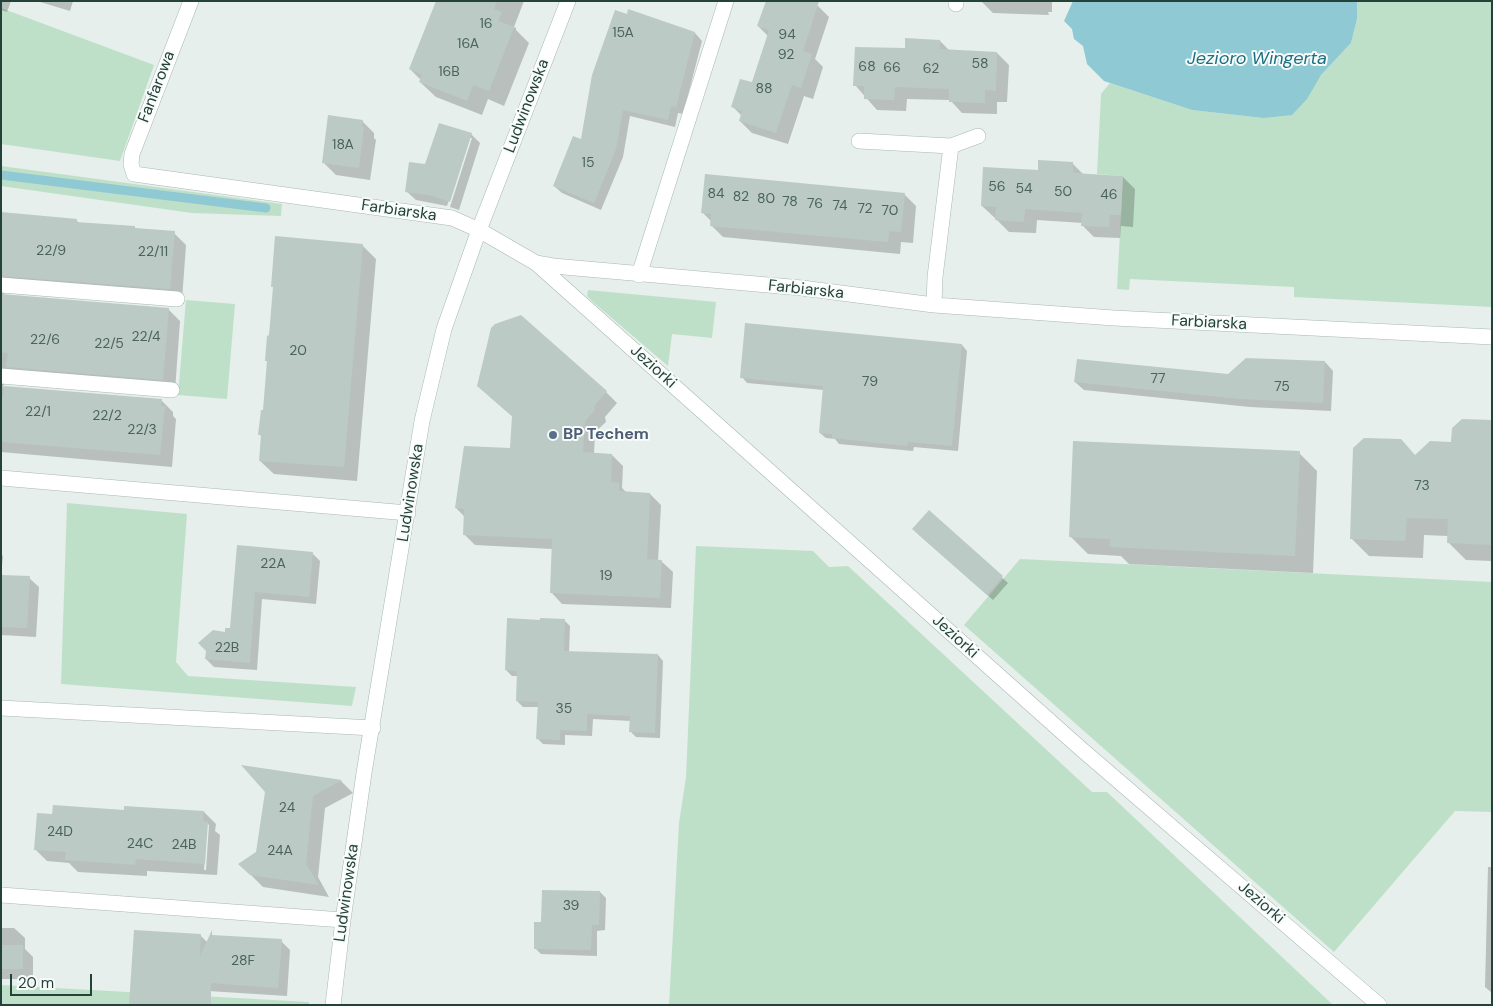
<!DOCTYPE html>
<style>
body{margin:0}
#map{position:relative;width:1493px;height:1006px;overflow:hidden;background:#e6efeb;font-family:"DM Sans",sans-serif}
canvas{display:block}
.frame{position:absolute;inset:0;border:2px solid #24423a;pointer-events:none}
.scale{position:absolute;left:10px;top:974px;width:82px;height:22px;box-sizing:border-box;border:2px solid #24423a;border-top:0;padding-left:6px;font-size:15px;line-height:18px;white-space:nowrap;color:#24423a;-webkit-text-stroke:4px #f7fbf9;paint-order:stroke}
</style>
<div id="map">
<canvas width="1493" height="1006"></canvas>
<div class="frame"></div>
<div class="scale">20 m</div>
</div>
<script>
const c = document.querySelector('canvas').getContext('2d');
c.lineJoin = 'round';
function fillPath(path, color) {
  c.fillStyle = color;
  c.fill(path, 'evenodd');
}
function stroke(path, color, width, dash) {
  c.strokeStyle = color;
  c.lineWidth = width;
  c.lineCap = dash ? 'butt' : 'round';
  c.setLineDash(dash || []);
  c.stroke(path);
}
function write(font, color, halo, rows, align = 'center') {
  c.font = font + ' "DM Sans",sans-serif';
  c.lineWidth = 4;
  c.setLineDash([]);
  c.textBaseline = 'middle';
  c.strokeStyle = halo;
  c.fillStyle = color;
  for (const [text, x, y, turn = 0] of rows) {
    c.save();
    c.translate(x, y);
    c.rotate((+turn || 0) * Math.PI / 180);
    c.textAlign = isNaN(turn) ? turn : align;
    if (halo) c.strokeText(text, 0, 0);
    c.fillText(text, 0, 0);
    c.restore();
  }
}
const green = new Path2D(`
 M 1357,1 L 1492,1 L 1492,307 L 1294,297 L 1294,287 L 1130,279 L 1129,290 L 1117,289 L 1123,176 L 1097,174 L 1101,94 L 1110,83 L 1192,110 L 1263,118 L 1315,84 L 1321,75 L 1351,43 L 1357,19 Z
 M 1,8 L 154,65 L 120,161 L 1,144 Z
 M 1,166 L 282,204 L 281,216 L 192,213 L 1,186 Z
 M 588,290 L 716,302 L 712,338 L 672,334 L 668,366 L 593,302 L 587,296 Z
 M 186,300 L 235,304 L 227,399 L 178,395 Z
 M 67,503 L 187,514 L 176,662 L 188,676 L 356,687 L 352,706 L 61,684 Z
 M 696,546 L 813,551 L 829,567 L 848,566 L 1092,792 L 1107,792 L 1333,1005 L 669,1005 L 679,823 L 686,777 Z
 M 1020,559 L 1492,582 L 1492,812 L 1455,811 L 1334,952 L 964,625 Z
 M 1,985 L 309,1002 L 309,1005 L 1,1005 Z`);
const water = new Path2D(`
 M 1073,1 L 1357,1 L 1357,19 L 1351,43 L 1321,75 L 1307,99 L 1292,115 L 1263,118 L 1192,110 L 1104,81 L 1087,64 L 1083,46 L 1074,39 L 1072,29 L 1064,21 Z`);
const shadow = new Path2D(`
 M 1,1 L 11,1 L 7,12 L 1,10 Z
 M 37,1 L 73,1 L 70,11 Z
 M 437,1 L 524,1 L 514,27 L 516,28 L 516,30 L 529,43 L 504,106 L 488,99 L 482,115 L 436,97 L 420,82 L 421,80 L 410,69 Z
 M 981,1 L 1052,1 L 1052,12 L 1048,12 L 1049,15 L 993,13 Z
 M 817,5 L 829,17 L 815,59 L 823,67 L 813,99 L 804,96 L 788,144 L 752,133 L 740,121 L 742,116 L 733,107 L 752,84 L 768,36 L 758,26 Z
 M 695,33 L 702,41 L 683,114 L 678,113 L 675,127 L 630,116 L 623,157 L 601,210 L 562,193 L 554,186 L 582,141 Z
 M 940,41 L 950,51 L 997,53 L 1009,65 L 1007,102 L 997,102 L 997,114 L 962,113 L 950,100 L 907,99 L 906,111 L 877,110 L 855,85 L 907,50 Z
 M 362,121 L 374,133 L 374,138 L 376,140 L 370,180 L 336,175 L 324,163 Z
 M 471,134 L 480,143 L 459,210 L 450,207 L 472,138 L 469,138 L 447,206 L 416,200 L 406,191 L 426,166 Z
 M 1073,164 L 1084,175 L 1123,177 L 1135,189 L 1133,227 L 1121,226 L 1120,238 L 1094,237 L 1082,225 L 1083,223 L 1037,220 L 1036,233 L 1009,232 L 997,220 L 997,218 L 995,218 L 982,206 L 1039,171 Z
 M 904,194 L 916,206 L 913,243 L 901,242 L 900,254 L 723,237 L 711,225 L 712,222 L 702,212 Z
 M 1,214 L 76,220 L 80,224 L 174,233 L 186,245 L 182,300 L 5,291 L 4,296 L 168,309 L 180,321 L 175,391 L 5,382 L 3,387 L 161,400 L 173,412 L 173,416 L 176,419 L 172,467 L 1,452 Z
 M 362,245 L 376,259 L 357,481 L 274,474 L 260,461 L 262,437 L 260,435 L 264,411 L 268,362 L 266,360 L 271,337 Z
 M 962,345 L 967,351 L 958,451 L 914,447 L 913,451 L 839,444 L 835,439 L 826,438 L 820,433 L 824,390 L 747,383 L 742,377 Z
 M 1325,362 L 1333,371 L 1331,411 L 1250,407 L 1084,390 L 1075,382 L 1229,375 Z
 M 606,392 L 617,403 L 605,417 L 606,422 L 595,432 L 594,454 L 612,455 L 623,466 L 622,488 L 627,493 L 650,494 L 661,505 L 658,561 L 661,561 L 673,572 L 671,608 L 562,604 L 551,592 L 553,549 L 475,545 L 464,534 L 465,517 L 456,508 L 511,450 L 513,417 L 490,397 Z
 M 1492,421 L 1492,561 L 1466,560 L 1448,542 L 1448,536 L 1424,535 L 1423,558 L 1369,556 L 1351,538 L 1416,456 L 1452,443 Z
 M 1299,453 L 1317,471 L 1313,573 L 1129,564 L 1121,556 L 1088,554 L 1070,536 Z
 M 929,512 L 1008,583 L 993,600 L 919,535 Z
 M 238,546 L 312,553 L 320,561 L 316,604 L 262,599 L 257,670 L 214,667 L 206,659 L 226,633 L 231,629 Z
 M 1,555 L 3,556 L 1,576 L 29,578 L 39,587 L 36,637 L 1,635 Z
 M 564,620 L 570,626 L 569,652 L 658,655 L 663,661 L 660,738 L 636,737 L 631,732 L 631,721 L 593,719 L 592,736 L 565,735 L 565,745 L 543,744 L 537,738 L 539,707 L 523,707 L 517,701 L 518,676 L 512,676 L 506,670 L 541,621 Z
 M 244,767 L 341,781 L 353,793 L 325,808 L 318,877 L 329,897 L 263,887 L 240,864 L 257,853 L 266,792 Z
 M 125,811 L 204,812 L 216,824 L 215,831 L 220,835 L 217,875 L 147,871 L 147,876 L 78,872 L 69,863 L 47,861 L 35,849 ZM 207,823 L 209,825 L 206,870 L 204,870 Z
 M 1488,867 L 1492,867 L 1492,993 L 1485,987 Z
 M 600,892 L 606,898 L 605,930 L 597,931 L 597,956 L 541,954 L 535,948 L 543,923 Z
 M 1,928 L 14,928 L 25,938 L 25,949 L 33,957 L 33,979 L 1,979 Z
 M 200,935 L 207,942 L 281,941 L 290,950 L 287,996 L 161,988 Z`);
const stream = new Path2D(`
 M 1,175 L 266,208`);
const building = new Path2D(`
 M 436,1 L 497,1 L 494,9 L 502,12 L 498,21 L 514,27 L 489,91 L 473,85 L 467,101 L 419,82 L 422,75 L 409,69 Z
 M 766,1 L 819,1 L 803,51 L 812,54 L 801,88 L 792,85 L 776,133 L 739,121 L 742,111 L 731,107 L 740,79 L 752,82 L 769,30 L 757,26 Z
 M 628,9 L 695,32 L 676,107 L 671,106 L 668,120 L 623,110 L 616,149 L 594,203 L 553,186 L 573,136 L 581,139 L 592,75 L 615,10 L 627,14 Z
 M 905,38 L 940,40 L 940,49 L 997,52 L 996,91 L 985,90 L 985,103 L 949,102 L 949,89 L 895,87 L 894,100 L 864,99 L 864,86 L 853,86 L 855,47 L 905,48 Z
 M 328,115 L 363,120 L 362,127 L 364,127 L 359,168 L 322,163 Z
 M 439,123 L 472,133 L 450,202 L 429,195 L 405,192 L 409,162 L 425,164 Z
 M 1038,160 L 1073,162 L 1073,173 L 1123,176 L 1121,215 L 1110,215 L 1109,227 L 1081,226 L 1082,213 L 1025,209 L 1024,222 L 995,220 L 996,207 L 981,206 L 983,167 L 1038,170 Z
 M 705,174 L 905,193 L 901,232 L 889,231 L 888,242 L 710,226 L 711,214 L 701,213 Z
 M 1,212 L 77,219 L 76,222 L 135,226 L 135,228 L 175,231 L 170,289 L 1,276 Z
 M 275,236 L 363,244 L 344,467 L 259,461 L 261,435 L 258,435 L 261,410 L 263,410 L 267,361 L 265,361 L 267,336 L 269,335 L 273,287 L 271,287 Z
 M 1,294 L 169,308 L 163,380 L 6,367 L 8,353 L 1,352 Z
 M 521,315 L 607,391 L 594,406 L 595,410 L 585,421 L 583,452 L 612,454 L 611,482 L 619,483 L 619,491 L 650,493 L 647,559 L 662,560 L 660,598 L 550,593 L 552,539 L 463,535 L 464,509 L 455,508 L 464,446 L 510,448 L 512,416 L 477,386 L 491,328 L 495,324 Z
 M 745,323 L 962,344 L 952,446 L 908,442 L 907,446 L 832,438 L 832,434 L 819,433 L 823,386 L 740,378 Z
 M 1246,358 L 1325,361 L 1323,403 L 1240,399 L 1074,382 L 1077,359 L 1228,374 Z
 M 4,386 L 162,399 L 161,406 L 165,406 L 160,455 L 1,442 L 1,398 L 3,398 Z
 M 1462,419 L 1492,420 L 1492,545 L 1447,543 L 1448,519 L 1407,518 L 1405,541 L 1350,539 L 1353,448 L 1364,438 L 1401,439 L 1415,455 L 1430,441 L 1451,442 L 1452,428 Z
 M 1073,441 L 1300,451 L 1295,556 L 1110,547 L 1110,539 L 1069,537 Z
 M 929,510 L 1003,576 L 987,595 L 912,529 Z
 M 237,545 L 313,552 L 309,597 L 255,592 L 250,663 L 205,659 L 206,651 L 198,643 L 213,630 L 225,632 L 225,628 L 230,628 Z
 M 1,575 L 30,576 L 27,628 L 1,627 Z
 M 507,618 L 540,620 L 540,618 L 565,619 L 564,651 L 658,654 L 655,733 L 629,732 L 630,716 L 587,714 L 587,731 L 560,730 L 560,740 L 536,739 L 538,702 L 516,701 L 517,671 L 505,670 Z
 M 241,765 L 342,780 L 313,796 L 306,864 L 319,885 L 250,875 L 238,864 L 256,852 L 265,792 Z
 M 53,805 L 124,810 L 124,806 L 204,811 L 203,821 L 208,822 L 205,864 L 136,859 L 135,865 L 65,860 L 66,852 L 34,850 L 37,813 L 52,814 Z
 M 542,890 L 600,891 L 599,925 L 592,925 L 591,950 L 534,949 L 534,922 L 541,922 Z
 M 134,930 L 201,934 L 200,956 L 212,930 L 212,935 L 282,939 L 278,988 L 211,983 L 211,1005 L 129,1005 Z
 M 1,945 L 23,945 L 23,969 L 1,969 Z`);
const minor = new Path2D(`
 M 191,1 L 132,154 L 131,164 L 134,174 L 452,218 L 479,230 L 536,263 L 553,266 L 802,288 L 934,305 L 1114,318 L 1492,337
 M 956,4 L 956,1
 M 859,141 L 951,146 L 935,277 L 934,305
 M 951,146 L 978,136
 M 536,263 L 1080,748 L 1379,1005
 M 639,275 L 726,1
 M 1,285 L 177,299
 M 1,376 L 172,390
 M 1,478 L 408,513
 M 1,708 L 373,728
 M 1,895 L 343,920
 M 333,1005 L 343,920 L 364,773 L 422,421 L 444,329 L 479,230 L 568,1`);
const markers = [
 [553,435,5,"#5c6f8a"]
];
const numberNames = [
 ["16",486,24],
 ["15A",623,33],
 ["94",787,35],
 ["16A",468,44],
 ["92",786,55],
 ["58",980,64],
 ["68",867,67],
 ["66",892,68],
 ["62",931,69],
 ["16B",449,72],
 ["88",764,89],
 ["18A",343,145],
 ["15",588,163],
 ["56",997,187],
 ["54",1024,189],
 ["50",1063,192],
 ["84",716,194],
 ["46",1109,195],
 ["82",741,197],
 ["80",766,199],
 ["78",790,202],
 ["76",815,204],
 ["74",840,206],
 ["72",865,209],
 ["70",890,211],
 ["22/9",51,251],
 ["22/11",153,252],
 ["22/4",146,337],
 ["22/6",45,340],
 ["22/5",109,344],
 ["20",298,351],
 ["77",1158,379],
 ["79",870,382],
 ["75",1282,387],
 ["22/1",38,412],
 ["22/2",107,416],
 ["22/3",142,430],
 ["73",1422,486],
 ["22A",273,564],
 ["19",606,576],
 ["22B",227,648],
 ["35",564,709],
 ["24",287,808],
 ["24D",60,832],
 ["24C",140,844],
 ["24B",184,845],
 ["24A",280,851],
 ["39",571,906],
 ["28F",243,961]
];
const streetNames = [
 ["Fanfarowa",157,87,-69],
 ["Ludwinowska",527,106,-69],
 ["Farbiarska",399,211,8],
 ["Farbiarska",806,290,6],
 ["Farbiarska",1209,323,3],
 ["Jeziorki",653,367,42],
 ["Ludwinowska",411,493,-81],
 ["Jeziorki",955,637,42],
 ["Ludwinowska",347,893,-82],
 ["Jeziorki",1261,903,41]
];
const serviceNames = [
 ["BP Techem",563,435]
];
const waterNames = [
 ["Jezioro Wingerta",1257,59]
];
fillPath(green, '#bfe0c8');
fillPath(water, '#8ec9d4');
fillPath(shadow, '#0003');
stroke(stream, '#8ec9d4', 9);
fillPath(building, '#bbcac4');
stroke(minor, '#a8b8b2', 16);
stroke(minor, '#fff', 15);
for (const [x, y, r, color] of markers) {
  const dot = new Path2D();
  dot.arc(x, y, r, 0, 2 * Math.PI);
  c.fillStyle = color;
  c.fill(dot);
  stroke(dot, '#f7fbf9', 2);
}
write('14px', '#4a645c', null, numberNames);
write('16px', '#24423a', '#f7fbf9', streetNames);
write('bold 16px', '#4e5e75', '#f7fbf9', serviceNames, 'left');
write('italic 18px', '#1c6f80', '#f7fbf9', waterNames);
</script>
